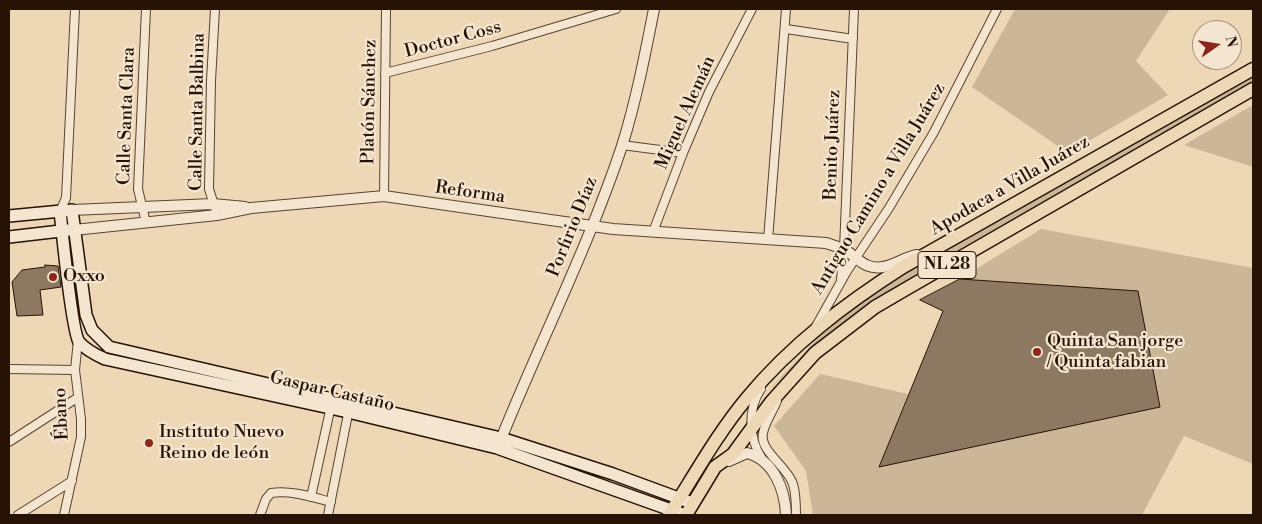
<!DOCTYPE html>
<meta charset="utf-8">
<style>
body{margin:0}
#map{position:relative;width:1262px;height:524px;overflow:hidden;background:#edd7b5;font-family:"Libre Bodoni",serif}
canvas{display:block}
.frame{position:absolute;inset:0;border:10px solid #261306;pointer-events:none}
.north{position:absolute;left:1192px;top:20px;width:50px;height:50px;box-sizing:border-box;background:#f3e5cf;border:1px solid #a1917f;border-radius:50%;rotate:77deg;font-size:14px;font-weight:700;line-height:20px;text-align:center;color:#261306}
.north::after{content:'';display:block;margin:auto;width:18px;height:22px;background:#8f2418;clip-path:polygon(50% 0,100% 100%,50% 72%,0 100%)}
</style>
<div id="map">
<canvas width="1262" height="524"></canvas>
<div class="frame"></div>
<div class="north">N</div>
</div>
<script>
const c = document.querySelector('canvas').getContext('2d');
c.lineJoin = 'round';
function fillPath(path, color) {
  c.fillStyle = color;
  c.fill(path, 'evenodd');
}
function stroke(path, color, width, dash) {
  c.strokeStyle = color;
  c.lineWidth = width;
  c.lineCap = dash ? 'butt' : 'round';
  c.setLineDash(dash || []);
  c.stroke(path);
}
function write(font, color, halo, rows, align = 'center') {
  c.font = font + ' "Libre Bodoni",serif';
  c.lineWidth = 4.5;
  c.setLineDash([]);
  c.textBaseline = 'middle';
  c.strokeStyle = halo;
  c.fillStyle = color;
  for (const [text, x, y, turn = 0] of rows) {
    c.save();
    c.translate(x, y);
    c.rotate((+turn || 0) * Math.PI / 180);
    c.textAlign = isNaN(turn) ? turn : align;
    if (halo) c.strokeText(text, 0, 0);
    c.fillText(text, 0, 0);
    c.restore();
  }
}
const green = new Path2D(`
 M 1015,9 L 1170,9 L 1136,61 L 1168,95 L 1068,153 L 972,87 Z
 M 1253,75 L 1253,81 L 928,267 L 859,310 L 821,340 L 768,391 L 833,322 L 891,281 Z
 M 1253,105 L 1253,167 L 1184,145 Z
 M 1041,229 L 1253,268 L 1253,464 L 1184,436 L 1142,515 L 813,515 L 806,471 L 774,426 L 820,374 L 908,394 L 880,467 L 1137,291 L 960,279 Z`);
const building = new Path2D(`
 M 45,265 L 58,266 L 61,287 L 40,290 L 43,315 L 17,316 L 12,282 L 22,270 L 45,267 Z
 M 960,279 L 1138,291 L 1160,407 L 879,467 L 943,311 L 920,300 Z`);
const minor = new Path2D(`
 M 786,29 L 853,39
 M 385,73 L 492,46 L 616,9
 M 622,145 L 683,153
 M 384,196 L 386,9
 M 215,208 L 209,189 L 211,81 L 215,9
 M 60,211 L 66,198 L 75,9
 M 146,223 L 138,189 L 146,9
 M 653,232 L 683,153 L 709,92 L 752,9
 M 768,240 L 786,9
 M 841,279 L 844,249 L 854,9
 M 815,328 L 847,271 L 889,208 L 934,132 L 997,9
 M 9,369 L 75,370
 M 761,389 C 747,409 749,439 762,459
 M 777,401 C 773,411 765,422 763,433 C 759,451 787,466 793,484 C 796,494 796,505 796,515
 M 9,442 L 77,398
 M 311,497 L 331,406
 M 18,515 L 72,481
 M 64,515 L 81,437 L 81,419 L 75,370 L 78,340
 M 260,515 L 266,499 L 271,493 C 291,490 312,497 331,502
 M 328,515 L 349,409`);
const tertiary = new Path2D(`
 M 72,210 L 213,204 L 245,207
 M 74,230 L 217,215 L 251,208 L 384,196 L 613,229 L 826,243 C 832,245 840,247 845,250 C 859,258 864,270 883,267 C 895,265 905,257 917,255
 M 499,444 C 539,344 588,248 622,146 C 636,101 645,55 654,9
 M 729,461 L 747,453 C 774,460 785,490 786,515`);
const secondary = new Path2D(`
 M 60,211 C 62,230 72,332 79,342 C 86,350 96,355 105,359 L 348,412 L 497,448 L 685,515
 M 9,216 L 72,210 L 86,315 L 92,330 L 109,347 L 501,438 L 613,474 L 692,503
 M 9,237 L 69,230`);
const primary = new Path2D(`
 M 669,515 C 694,476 717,434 747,398 C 791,345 845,304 903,267 L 1253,69
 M 686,515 L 715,467 L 733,454 L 771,402 L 815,353 L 875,307 L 911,286 L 1253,89`);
const markers = [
 [53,277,5,"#8f2418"],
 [1037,352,5,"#8f2418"],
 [149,443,5,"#8f2418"]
];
const shields = [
 [947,265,58]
];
const shieldNames = [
 ["NL 28",947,265]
];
const streetNames = [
 ["Doctor Coss",453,40,-15],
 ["Platón Sánchez",370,102,-89],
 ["Calle Santa Balbina",198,112,-89],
 ["Miguel Alemán",686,113,-66],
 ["Calle Santa Clara",127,116,-88],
 ["Benito Juárez",833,145,-88],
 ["Apodaca a Villa Juárez",1010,186,-30],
 ["Antiguo Camino a Villa Juárez",879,189,-59],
 ["Reforma",470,193,8],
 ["Porfirio Díaz",573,227,-68],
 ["Gaspar Castaño",332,392,13],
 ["Ébano",62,414,-93]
];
const poiNames = [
 ["Oxxo",63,277],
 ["Quinta San jorge",1047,342],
 ["/ Quinta fabian",1047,363],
 ["Instituto Nuevo",159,433],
 ["Reino de león",159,454]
];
fillPath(green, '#cbb697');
fillPath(building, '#8d7961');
stroke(building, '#261306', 1);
stroke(minor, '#584432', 10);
stroke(tertiary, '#584432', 12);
stroke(secondary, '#261306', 14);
stroke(primary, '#261306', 15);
stroke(minor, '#f3e5cf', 8);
stroke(tertiary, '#f3e5cf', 10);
stroke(secondary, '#f3e5cf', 11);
stroke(primary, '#edd7b5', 12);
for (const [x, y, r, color] of markers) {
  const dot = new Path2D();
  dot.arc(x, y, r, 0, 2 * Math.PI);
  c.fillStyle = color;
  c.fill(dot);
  stroke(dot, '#f3e5cf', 2);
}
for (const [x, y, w] of shields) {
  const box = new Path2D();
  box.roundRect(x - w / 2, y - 13.5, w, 27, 4);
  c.fillStyle = '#f3e5cf';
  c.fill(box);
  stroke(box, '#261306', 1);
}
write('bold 16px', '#261306', null, shieldNames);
write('18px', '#261306', '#f3e5cf', streetNames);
write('18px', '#261306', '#f3e5cf', poiNames, 'left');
</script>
